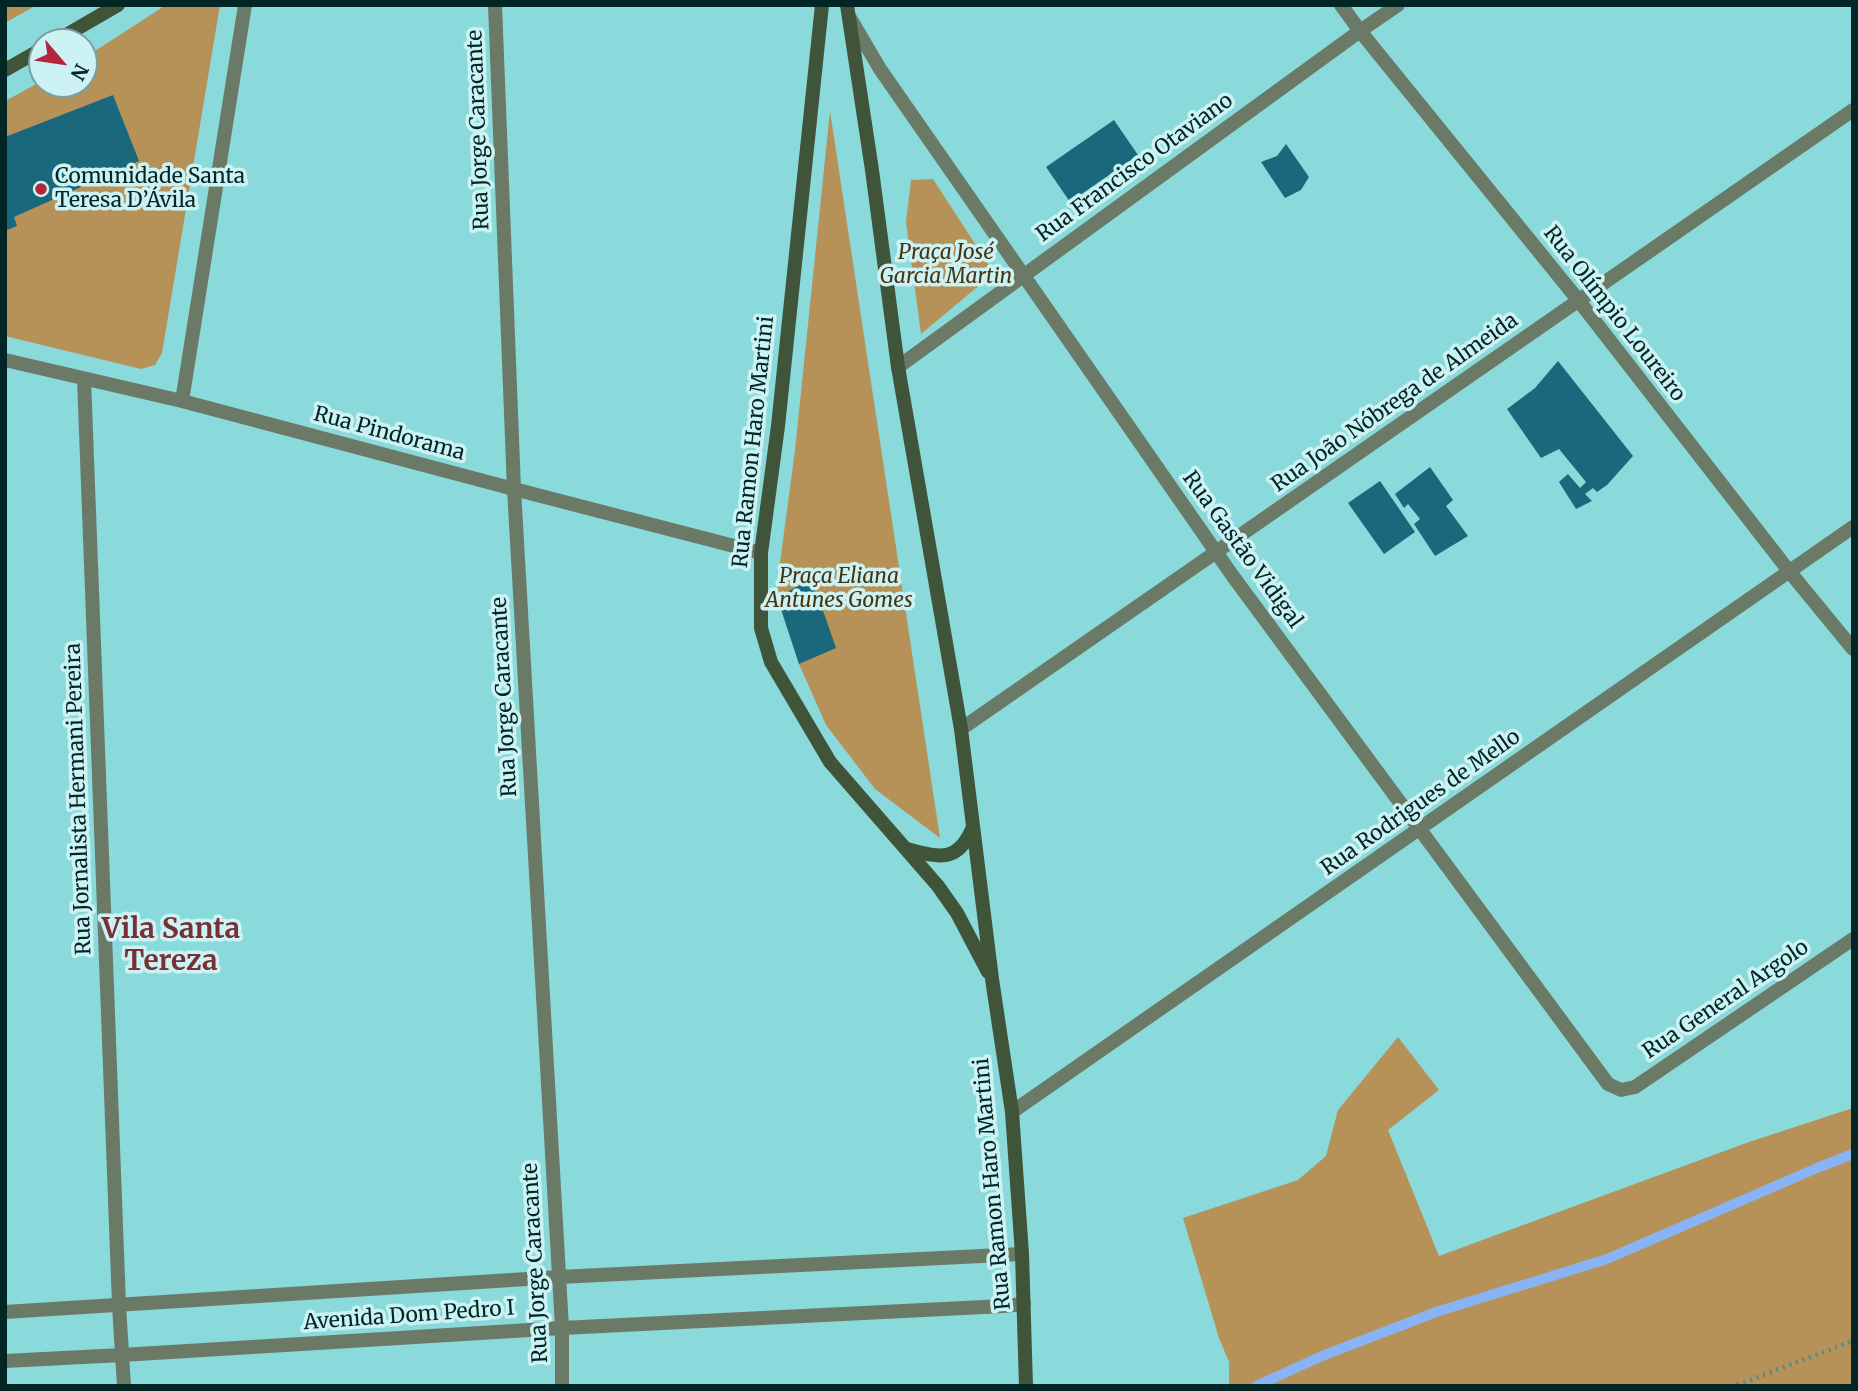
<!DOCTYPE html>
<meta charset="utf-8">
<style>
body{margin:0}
#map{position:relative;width:1858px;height:1391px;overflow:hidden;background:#8ad9db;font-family:Merriweather,serif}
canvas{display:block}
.frame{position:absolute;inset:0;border:7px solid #022526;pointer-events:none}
.north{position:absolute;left:28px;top:28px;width:70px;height:70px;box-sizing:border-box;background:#ccf2f3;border:2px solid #7ba0a1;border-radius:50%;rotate:119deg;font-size:19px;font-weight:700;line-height:28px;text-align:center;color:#022526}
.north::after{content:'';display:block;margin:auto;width:24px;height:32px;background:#b6243b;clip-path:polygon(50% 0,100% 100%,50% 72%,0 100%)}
</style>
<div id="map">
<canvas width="1858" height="1391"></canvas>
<div class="frame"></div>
<div class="north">N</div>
</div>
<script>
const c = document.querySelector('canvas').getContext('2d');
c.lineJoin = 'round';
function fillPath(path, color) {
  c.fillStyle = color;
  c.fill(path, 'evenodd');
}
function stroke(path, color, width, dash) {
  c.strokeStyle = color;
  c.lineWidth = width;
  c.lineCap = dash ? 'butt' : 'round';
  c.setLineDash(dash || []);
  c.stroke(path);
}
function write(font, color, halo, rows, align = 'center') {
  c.font = font + ' Merriweather,serif';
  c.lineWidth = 7;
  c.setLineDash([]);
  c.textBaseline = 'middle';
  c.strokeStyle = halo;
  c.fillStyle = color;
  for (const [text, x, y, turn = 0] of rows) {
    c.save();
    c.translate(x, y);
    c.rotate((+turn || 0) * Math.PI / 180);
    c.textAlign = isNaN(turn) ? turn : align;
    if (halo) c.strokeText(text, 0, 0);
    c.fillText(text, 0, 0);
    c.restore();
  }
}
const green = new Path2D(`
 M 5,5 L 37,5 L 5,23 Z
 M 166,5 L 220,5 L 162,353 L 155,365 L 141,369 L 5,336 L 5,101 L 42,81 L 42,84 L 84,84 L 84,58 Z
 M 830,111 L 940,838 L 875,789 L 826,725 L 799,664 L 777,597 L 779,570 L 795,450 Z
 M 933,179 L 994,273 L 921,334 L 906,222 L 911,180 Z
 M 1398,1037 L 1439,1090 L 1388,1130 L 1439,1256 L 1749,1142 L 1853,1108 L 1853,1386 L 1229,1386 L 1229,1362 L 1219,1338 L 1183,1218 L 1298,1180 L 1326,1156 L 1338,1110 Z`);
const stream = new Path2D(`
 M 1256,1386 L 1322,1356 L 1436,1312 L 1607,1259 L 1817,1168 L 1853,1154`);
const building = new Path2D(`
 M 113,95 L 139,161 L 14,217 L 17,226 L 5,231 L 5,137 Z
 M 1114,120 L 1138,155 L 1070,202 L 1046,167 Z
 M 1286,144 L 1309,177 L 1301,190 L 1285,198 L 1261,162 L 1277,156 Z
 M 1558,361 L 1633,456 L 1607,485 L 1597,492 L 1593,488 L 1585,494 L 1592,501 L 1576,509 L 1559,482 L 1568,474 L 1580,488 L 1586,482 L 1559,449 L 1541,458 L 1507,409 L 1535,388 Z
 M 1430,467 L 1453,500 L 1446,506 L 1468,536 L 1435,556 L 1414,524 L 1420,519 L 1408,504 L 1404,508 L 1395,494 Z
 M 1380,481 L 1415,532 L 1384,554 L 1348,503 Z
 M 812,579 L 836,648 L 799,664 L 777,597 Z`);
const path = new Path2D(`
 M 1730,1386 L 1745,1382 L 1853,1341`);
const street = new Path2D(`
 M 495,5 L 514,489 L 562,1328 L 562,1386
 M 1341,5 L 1360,31 L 1579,301 L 1789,571 L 1853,649
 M 850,18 L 880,69 L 1232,575 L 1608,1084 L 1621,1090 L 1635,1087 L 1853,939
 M 5,360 L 182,401 L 514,489 L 761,553
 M 898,367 L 1360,31 L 1398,5
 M 84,379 L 119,1305 L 124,1386
 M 182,401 L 245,5
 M 961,729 L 1853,110
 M 1012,1112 L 1853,527
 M 5,1312 L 559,1277 L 1022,1254
 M 5,1361 L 122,1355 L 562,1328 L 1004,1306 L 1024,1304`);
const secondary = new Path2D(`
 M 822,5 L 778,426 L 761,553 L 761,628 L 771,662 L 830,762 L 938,886 L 957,913 L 988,972
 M 847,5 L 872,170 L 898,367 L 961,729 L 992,979 L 1012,1112 L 1022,1254 L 1026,1386
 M 54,42 L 118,5
 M 5,70 L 42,49
 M 907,849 C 940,858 958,863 973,827`);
const markers = [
 [41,189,7,"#b6243b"]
];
const streetNames = [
 ["Rua Jorge Caracante",479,130,-92],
 ["Rua Francisco Otaviano",1135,168,-36],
 ["Rua Olímpio Loureiro",1614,314,52],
 ["Rua João Nóbrega de Almeida",1395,403,-35],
 ["Rua Pindorama",389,434,15],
 ["Rua Ramon Haro Martini",754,442,-84],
 ["Rua Gastão Vidigal",1242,550,54],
 ["Rua Jorge Caracante",505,697,-93],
 ["Rua Jornalista Hermani Pereira",79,799,-92],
 ["Rua Rodrigues de Mello",1421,803,-35],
 ["Rua General Argolo",1726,1000,-34],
 ["Rua Ramon Haro Martini",993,1184,-95],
 ["Rua Jorge Caracante",536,1263,-93],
 ["Avenida Dom Pedro I",409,1316,-4]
];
const poiNames = [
 ["Comunidade Santa",55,177],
 ["Teresa D’Ávila",55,201]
];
const parkNames = [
 ["Praça José",946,253],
 ["Garcia Martin",946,277],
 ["Praça Eliana",839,577],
 ["Antunes Gomes",839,601]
];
const districtNames = [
 ["Vila Santa",171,930],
 ["Tereza",171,962]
];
fillPath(green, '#b69258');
stroke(stream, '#88b4f6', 10);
fillPath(building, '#1a687b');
stroke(path, '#4f8b8d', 4.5, [2, 5]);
stroke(street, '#6b7a66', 14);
stroke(secondary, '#3f5438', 14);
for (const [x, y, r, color] of markers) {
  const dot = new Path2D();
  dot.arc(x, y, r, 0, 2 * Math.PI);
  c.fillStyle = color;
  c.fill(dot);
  stroke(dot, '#ccf2f3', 2.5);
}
write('21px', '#022526', '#ccf2f3', streetNames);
write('21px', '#022526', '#ccf2f3', poiNames, 'left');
write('italic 21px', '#463312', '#ccf2f3', parkNames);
write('bold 28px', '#773034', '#ccf2f3', districtNames);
</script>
